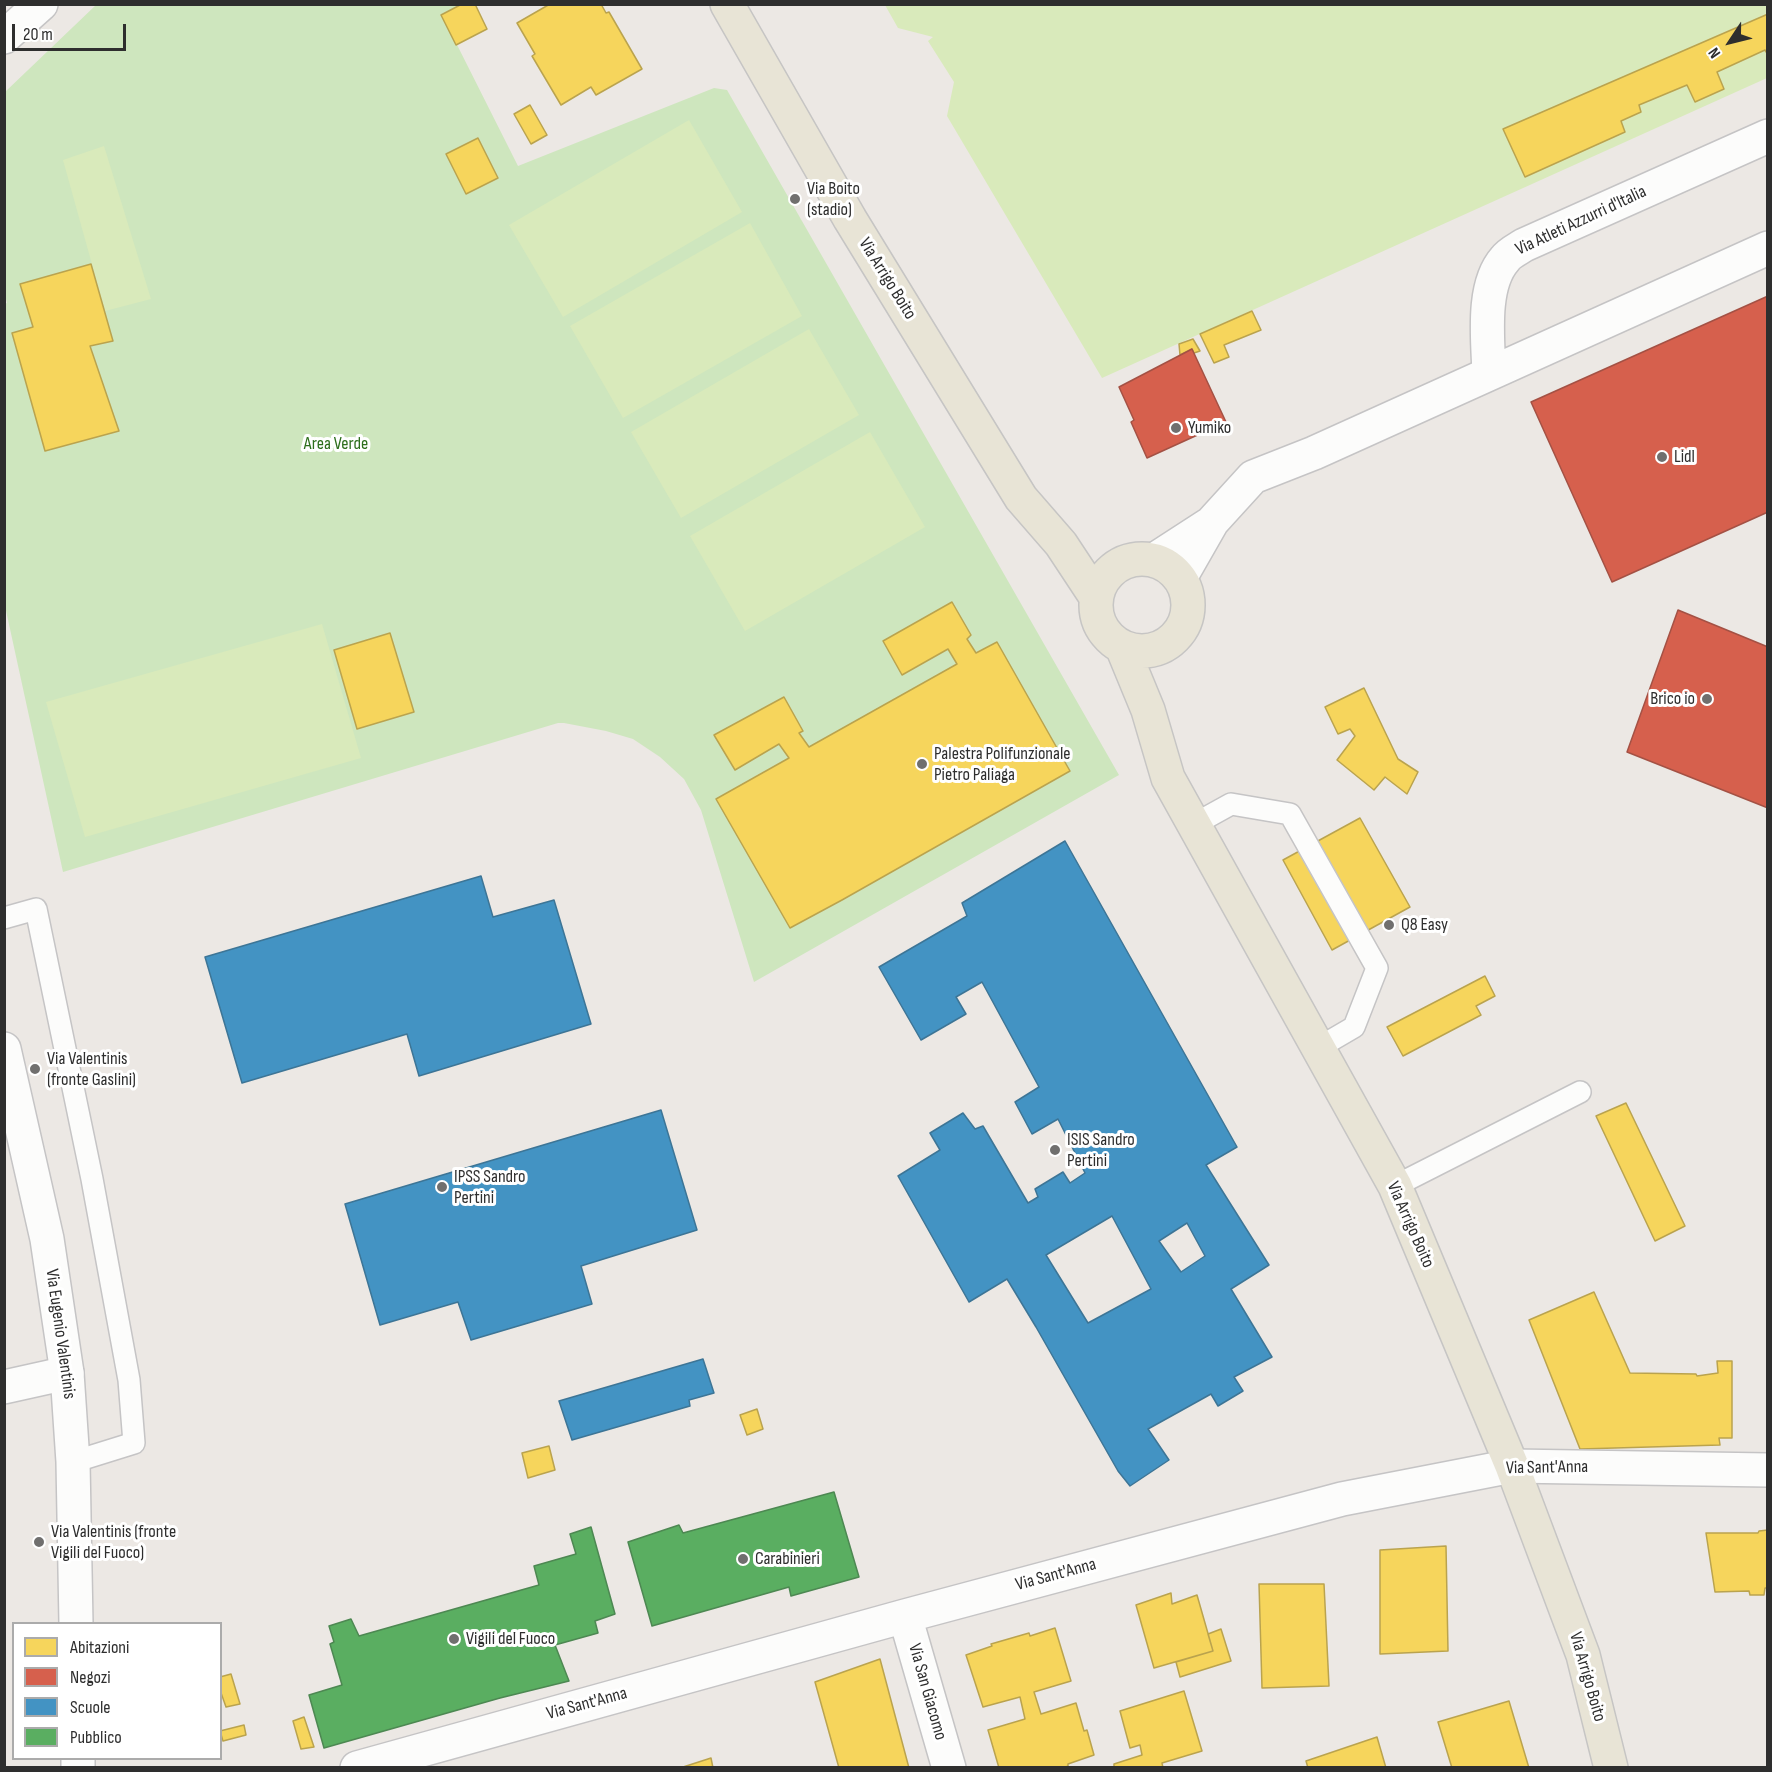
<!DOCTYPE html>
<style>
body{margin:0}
#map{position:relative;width:1772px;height:1772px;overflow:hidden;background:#ece8e4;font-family:"Sofia Sans Condensed",sans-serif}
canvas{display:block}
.frame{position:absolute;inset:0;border:6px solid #2e2e2e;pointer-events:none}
.legend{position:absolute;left:12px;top:1622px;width:210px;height:138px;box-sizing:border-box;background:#fff;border:2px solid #ababab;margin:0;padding:8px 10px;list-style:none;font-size:18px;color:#2e2e2e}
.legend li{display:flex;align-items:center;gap:12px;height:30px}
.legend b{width:30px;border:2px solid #ababab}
.north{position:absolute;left:1700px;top:12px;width:60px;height:60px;-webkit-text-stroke:4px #fff;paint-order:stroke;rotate:235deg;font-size:16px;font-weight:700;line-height:24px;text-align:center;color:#2e2e2e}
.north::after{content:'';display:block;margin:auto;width:21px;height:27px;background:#2e2e2e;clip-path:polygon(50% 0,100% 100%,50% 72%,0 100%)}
.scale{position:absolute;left:12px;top:24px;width:114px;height:27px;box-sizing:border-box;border:3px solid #2e2e2e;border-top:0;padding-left:8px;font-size:18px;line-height:21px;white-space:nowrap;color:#2e2e2e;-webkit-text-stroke:4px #fff;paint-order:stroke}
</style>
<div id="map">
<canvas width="1772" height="1772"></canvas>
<div class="frame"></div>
<ul class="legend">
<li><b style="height:16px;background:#f6d55c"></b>Abitazioni</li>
<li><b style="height:16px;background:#d6604d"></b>Negozi</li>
<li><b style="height:16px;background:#4393c3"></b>Scuole</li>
<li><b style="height:16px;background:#5aae61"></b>Pubblico</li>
</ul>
<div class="north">N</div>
<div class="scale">20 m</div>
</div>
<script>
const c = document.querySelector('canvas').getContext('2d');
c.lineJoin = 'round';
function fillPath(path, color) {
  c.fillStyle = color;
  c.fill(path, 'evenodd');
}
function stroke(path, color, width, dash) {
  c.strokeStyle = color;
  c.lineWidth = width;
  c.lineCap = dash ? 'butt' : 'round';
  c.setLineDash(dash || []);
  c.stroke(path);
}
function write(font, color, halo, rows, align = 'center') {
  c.font = font + ' "Sofia Sans Condensed",sans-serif';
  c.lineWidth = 6;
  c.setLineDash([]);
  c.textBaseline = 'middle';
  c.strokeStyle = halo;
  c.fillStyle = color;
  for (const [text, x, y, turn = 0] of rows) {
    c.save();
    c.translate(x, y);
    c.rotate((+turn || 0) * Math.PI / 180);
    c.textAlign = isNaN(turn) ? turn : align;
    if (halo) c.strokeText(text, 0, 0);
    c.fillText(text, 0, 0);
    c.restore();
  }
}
const green = new Path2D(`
 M 96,5 L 462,5 L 442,15 L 518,166 L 714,88 L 727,90 L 1119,775 L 754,982 L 701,810 L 684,779 L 660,757 L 633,739 L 606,731 L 564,723 L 558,723 L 63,872 L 5,606 L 4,304 L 7,303 L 4,291 L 5,92 Z`);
const pitch = new Path2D(`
 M 885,5 L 1767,5 L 1767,78 L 1102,378 L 947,116 L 954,82 L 928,41 L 933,37 L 898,28 Z
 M 689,120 L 742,212 L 563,317 L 509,225 Z
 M 104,146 L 151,299 L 105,311 L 63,160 Z
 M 750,223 L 802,316 L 623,418 L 570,326 Z
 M 809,329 L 859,415 L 681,518 L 631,432 Z
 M 870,432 L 925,527 L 745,631 L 690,536 Z
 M 322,624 L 361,758 L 85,837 L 46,702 Z`);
const homes = new Path2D(`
 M 462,4 L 475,4 L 487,29 L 456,45 L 441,15 Z
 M 550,4 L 601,4 L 606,13 L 609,12 L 642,69 L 596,95 L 591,87 L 561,105 L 532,56 L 535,54 L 517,23 Z
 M 1768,14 L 1768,55 L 1765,50 L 1717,72 L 1724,89 L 1695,102 L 1687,85 L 1639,105 L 1641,112 L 1621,121 L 1625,132 L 1525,177 L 1503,129 Z
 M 530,105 L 547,135 L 531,144 L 514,114 Z
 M 478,138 L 498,178 L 466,194 L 446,154 Z
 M 91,264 L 113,341 L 90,346 L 119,431 L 45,451 L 12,333 L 33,327 L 20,284 Z
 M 1252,311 L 1261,330 L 1224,345 L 1229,357 L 1214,363 L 1200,334 Z
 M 1193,339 L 1200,351 L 1194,353 L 1192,349 L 1180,355 L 1179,344 Z
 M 952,602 L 971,635 L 967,639 L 976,653 L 997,642 L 1070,771 L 842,900 L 790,928 L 716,799 L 789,758 L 779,744 L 735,770 L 714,735 L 784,697 L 803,731 L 799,733 L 809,747 L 957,664 L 948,649 L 902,675 L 883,641 Z
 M 390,633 L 414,712 L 357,729 L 334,650 Z
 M 1364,688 L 1398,759 L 1418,772 L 1407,794 L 1385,777 L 1374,790 L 1337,760 L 1355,736 L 1350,729 L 1338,734 L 1325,707 Z
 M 1360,818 L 1410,907 L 1332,950 L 1283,860 Z
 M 1485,976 L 1495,996 L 1476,1006 L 1481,1015 L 1403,1056 L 1387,1027 Z
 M 1626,1103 L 1685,1226 L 1655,1241 L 1596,1116 Z
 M 1594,1292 L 1630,1373 L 1696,1374 L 1697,1376 L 1718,1373 L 1717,1361 L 1732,1361 L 1732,1438 L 1719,1438 L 1720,1445 L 1580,1449 L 1529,1320 Z
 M 757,1409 L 763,1429 L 747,1435 L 740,1415 Z
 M 549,1446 L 555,1470 L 528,1478 L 522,1453 Z
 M 1768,1530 L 1768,1588 L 1765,1588 L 1764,1595 L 1750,1595 L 1749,1591 L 1715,1592 L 1706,1533 L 1758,1533 L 1759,1531 Z
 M 1446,1546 L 1448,1651 L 1380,1654 L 1380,1550 Z
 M 1259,1584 L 1324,1584 L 1329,1686 L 1262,1688 Z
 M 1171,1593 L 1172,1604 L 1197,1595 L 1213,1651 L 1154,1668 L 1136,1605 Z
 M 1055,1628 L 1071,1681 L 1034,1692 L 1041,1714 L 1076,1703 L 1084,1731 L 1087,1730 L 1094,1755 L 1068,1764 L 1068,1766 L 1064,1768 L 999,1768 L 988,1730 L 1025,1719 L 1020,1697 L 983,1707 L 966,1655 L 992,1646 L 991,1644 L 1029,1633 L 1030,1636 Z
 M 1221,1629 L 1231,1661 L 1180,1677 L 1176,1662 L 1213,1651 L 1208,1634 Z
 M 880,1659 L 909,1768 L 839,1768 L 815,1682 Z
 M 231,1674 L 240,1704 L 226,1707 L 220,1690 L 220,1677 Z
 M 1184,1691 L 1202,1751 L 1162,1763 L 1163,1768 L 1114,1768 L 1114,1764 L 1142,1755 L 1140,1745 L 1130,1748 L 1120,1711 Z
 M 1509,1701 L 1529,1768 L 1452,1768 L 1438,1722 Z
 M 304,1717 L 314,1747 L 301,1749 L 293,1721 Z
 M 244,1725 L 246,1735 L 223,1741 L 220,1731 Z
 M 1377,1737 L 1386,1768 L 1308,1768 L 1306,1761 Z
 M 711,1758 L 713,1768 L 680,1768 Z`);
const shops = new Path2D(`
 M 1768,296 L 1768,512 L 1612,582 L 1531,402 Z
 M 1192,349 L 1226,422 L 1147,458 L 1131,422 L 1134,420 L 1119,387 Z
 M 1678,610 L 1768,647 L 1768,808 L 1627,752 Z`);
const schools = new Path2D(`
 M 1065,841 L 1237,1147 L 1206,1165 L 1269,1265 L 1231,1289 L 1272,1357 L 1234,1377 L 1243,1391 L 1218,1406 L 1211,1394 L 1148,1429 L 1169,1460 L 1130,1486 L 1118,1471 L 1036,1327 L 1007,1279 L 969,1302 L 898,1176 L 940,1150 L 930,1133 L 963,1113 L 975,1129 L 983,1126 L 1028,1203 L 1038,1197 L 1035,1189 L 1063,1172 L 1070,1183 L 1085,1173 L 1058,1119 L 1032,1134 L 1015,1102 L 1039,1087 L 982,982 L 956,997 L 966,1014 L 921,1040 L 879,967 L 967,916 L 962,903 ZM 1112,1216 L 1151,1289 L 1088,1323 L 1046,1255 ZM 1187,1223 L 1205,1256 L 1181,1272 L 1159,1241 Z
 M 481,876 L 493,917 L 554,900 L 591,1024 L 419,1076 L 407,1034 L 242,1083 L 205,957 Z
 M 661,1110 L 697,1230 L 581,1266 L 592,1304 L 471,1340 L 458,1302 L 380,1325 L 345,1204 Z
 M 703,1359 L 714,1393 L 689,1400 L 690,1406 L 572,1440 L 559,1401 Z`);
const public = new Path2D(`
 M 834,1492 L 859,1577 L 791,1596 L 789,1587 L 652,1626 L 628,1542 L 679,1525 L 683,1533 Z
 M 591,1527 L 615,1614 L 595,1621 L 598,1633 L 555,1645 L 569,1681 L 500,1698 L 324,1748 L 309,1695 L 342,1685 L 330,1644 L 334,1642 L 329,1626 L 351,1619 L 359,1636 L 539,1585 L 534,1566 L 576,1554 L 570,1534 Z`);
const service = new Path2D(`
 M 1193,825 L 1231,804 L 1290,814 L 1377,968 L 1354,1027 L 1318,1048
 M 4,918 L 36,909 L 92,1179 L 129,1380 L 134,1443 L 73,1462
 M 1395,1186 L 1580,1092`);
const minor = new Path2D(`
 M 1489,374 C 1488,340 1481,286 1505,259 C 1509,253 1518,249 1524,245 L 1768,136
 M 1154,560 L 1208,525
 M 1180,578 L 1212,522 L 1253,477 L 1314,453 L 1768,248
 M 4,1387 L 67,1373
 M 905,1616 L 949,1768
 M 357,1768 L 905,1616 L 1342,1499 L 1512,1466 L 1768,1470`);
const tertiary = new Path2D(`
 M 4,37 L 41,4`);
const secondary = new Path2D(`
 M 4,1049 L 47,1239 L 67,1373 L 73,1462 L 76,1624
 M 78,1758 L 78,1768`);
const primary = new Path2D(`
 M 727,4 L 850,219 L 1021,498 L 1061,544 L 1096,597
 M1096 605a46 46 0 1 1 92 0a46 46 0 1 1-92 0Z
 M 1122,647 L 1148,710 L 1168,778 L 1395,1186 L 1512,1466 L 1583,1655 L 1611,1768`);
const markers = [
 [795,199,6,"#706f6e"],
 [1176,428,6,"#706f6e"],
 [1662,457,6,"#706f6e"],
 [1707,699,6,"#706f6e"],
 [922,764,6,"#706f6e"],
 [1389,925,6,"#706f6e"],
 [35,1069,6,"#706f6e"],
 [1055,1150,6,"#706f6e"],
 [442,1187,6,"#706f6e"],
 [39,1542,6,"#706f6e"],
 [743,1559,6,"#706f6e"],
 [454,1639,6,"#706f6e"]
];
const poiNames = [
 ["Via Boito",807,189],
 ["(stadio)",807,210],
 ["Yumiko",1188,428],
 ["Lidl",1674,457],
 ["Brico io",1695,699,"right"],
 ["Palestra Polifunzionale",934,754],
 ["Pietro Paliaga",934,775],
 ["Q8 Easy",1401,925],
 ["Via Valentinis",47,1059],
 ["(fronte Gaslini)",47,1080],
 ["ISIS Sandro",1067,1140],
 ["Pertini",1067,1161],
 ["IPSS Sandro",454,1177],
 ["Pertini",454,1198],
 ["Via Valentinis (fronte",51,1532],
 ["Vigili del Fuoco)",51,1553],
 ["Carabinieri",755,1559],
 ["Vigili del Fuoco",466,1639]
];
const streetNames = [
 ["Via Atleti Azzurri d'Italia",1581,221,-25],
 ["Via Arrigo Boito",887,279,58],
 ["Via Arrigo Boito",1410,1225,66],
 ["Via Eugenio Valentinis",60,1334,82],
 ["Via Sant'Anna",1547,1468,-1],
 ["Via Sant'Anna",1056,1575,-15],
 ["Via Arrigo Boito",1587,1677,74],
 ["Via San Giacomo",927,1692,74],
 ["Via Sant'Anna",587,1704,-15]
];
const parkNames = [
 ["Area Verde",336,444]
];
fillPath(green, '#cee6be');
fillPath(pitch, '#d9eabb');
fillPath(homes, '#f6d55c');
stroke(homes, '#baa34e', 1.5);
fillPath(shops, '#d6604d');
stroke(shops, '#a45144', 1.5);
fillPath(schools, '#4393c3');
stroke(schools, '#3d7596', 1.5);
fillPath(public, '#5aae61');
stroke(public, '#4d8852', 1.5);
stroke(service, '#c5c4c5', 24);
stroke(minor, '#c5c4c5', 36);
stroke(tertiary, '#c5c4c5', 36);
stroke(secondary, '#c5c4c5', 36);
stroke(primary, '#c6c5c4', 36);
stroke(service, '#fcfcfb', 21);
stroke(minor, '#fcfcfb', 33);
stroke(tertiary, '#fcfcfb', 33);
stroke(secondary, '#fcfcfb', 33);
stroke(primary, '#e8e4d6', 33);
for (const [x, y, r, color] of markers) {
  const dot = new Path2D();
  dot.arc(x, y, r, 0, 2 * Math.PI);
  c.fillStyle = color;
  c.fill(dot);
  stroke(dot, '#fff', 2);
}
write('18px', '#2e2e2e', '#fff', poiNames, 'left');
write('18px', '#2e2e2e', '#fff', streetNames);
write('18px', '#2c6e1b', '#fff', parkNames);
</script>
